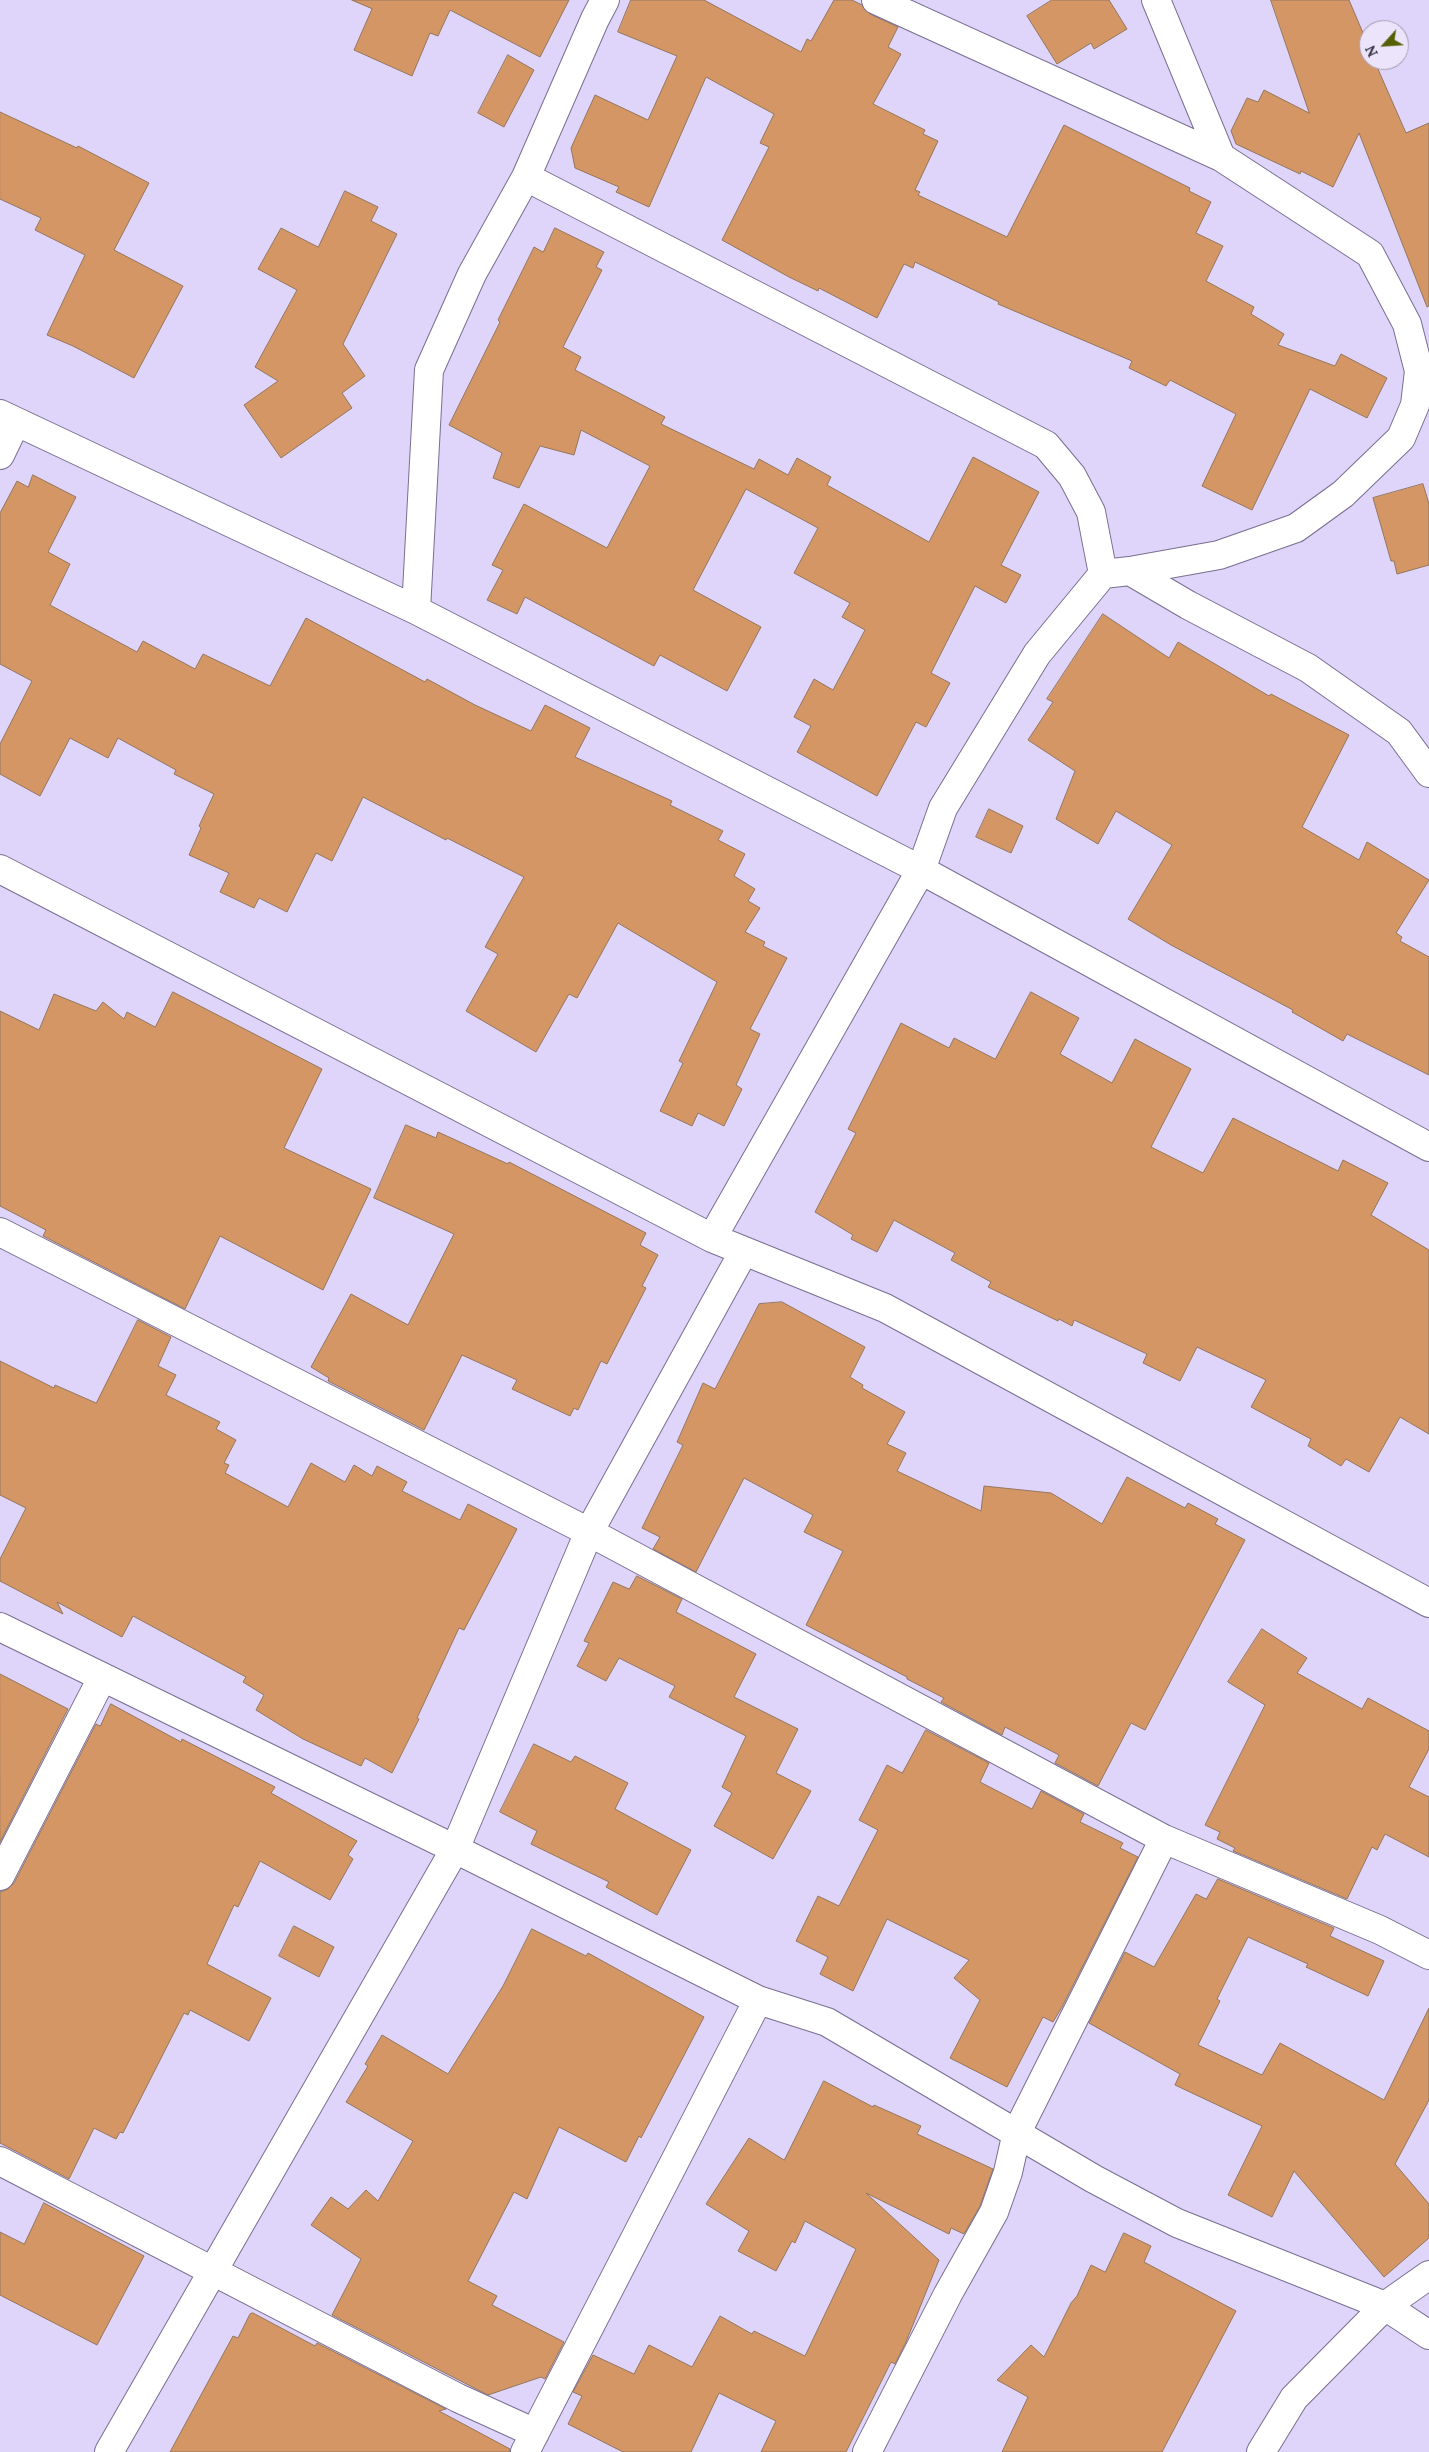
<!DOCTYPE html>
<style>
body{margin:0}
#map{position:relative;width:1429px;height:2452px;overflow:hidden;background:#dfd4f9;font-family:Lora,serif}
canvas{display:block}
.north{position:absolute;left:1359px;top:20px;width:50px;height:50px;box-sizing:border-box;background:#ebe4fb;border:1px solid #a29caf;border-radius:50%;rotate:244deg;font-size:14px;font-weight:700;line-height:20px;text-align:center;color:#34303e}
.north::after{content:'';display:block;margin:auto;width:18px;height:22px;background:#536104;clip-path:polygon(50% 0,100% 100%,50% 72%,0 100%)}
</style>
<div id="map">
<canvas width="1429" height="2452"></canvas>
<div class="north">N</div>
</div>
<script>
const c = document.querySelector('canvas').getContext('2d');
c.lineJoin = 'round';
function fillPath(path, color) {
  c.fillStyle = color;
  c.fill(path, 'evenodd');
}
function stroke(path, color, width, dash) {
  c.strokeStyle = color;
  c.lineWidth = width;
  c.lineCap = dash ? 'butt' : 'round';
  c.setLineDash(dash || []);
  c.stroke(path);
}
const building = new Path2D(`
 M 352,0 L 569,0 L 540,57 L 450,10 L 438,36 L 430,33 L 412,76 L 354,50 L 372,9 Z
 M 631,0 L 704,0 L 801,52 L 807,39 L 811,41 L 834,0 L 852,0 L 862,5 L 870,14 L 898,27 L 888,47 L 901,54 L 873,104 L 925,130 L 923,134 L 938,141 L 915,190 L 920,192 L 918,195 L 1007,237 L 1064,125 L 1190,188 L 1189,191 L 1211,202 L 1196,233 L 1223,246 L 1206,281 L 1254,307 L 1251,314 L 1284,334 L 1278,345 L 1335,366 L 1341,354 L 1387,378 L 1367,418 L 1310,389 L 1252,510 L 1202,486 L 1236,414 L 1170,380 L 1166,386 L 1129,368 L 1132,361 L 998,304 L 999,302 L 915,262 L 913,268 L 904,264 L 877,318 L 819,288 L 818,291 L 789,277 L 722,240 L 769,147 L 760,143 L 774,114 L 706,77 L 649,207 L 616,192 L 619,187 L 575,168 L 571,148 L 595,95 L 648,120 L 677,56 L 618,32 Z
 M 1052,0 L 1109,0 L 1127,29 L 1094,49 L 1091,43 L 1057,64 L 1027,16 Z
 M 1271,0 L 1349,0 L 1369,47 L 1369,60 L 1374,60 L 1406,133 L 1429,123 L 1429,306 L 1427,307 L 1359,133 L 1333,187 L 1301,171 L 1300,174 L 1236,144 L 1231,131 L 1247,98 L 1258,102 L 1264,90 L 1309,113 Z
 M 508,55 L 534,70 L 504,127 L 478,113 Z
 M 0,112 L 77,148 L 78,146 L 149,183 L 114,250 L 183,286 L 134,378 L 73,346 L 47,335 L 85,255 L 35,230 L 41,218 L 0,199 Z
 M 345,191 L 378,207 L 371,221 L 397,234 L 343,344 L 365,376 L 342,393 L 352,408 L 281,458 L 244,405 L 278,381 L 255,367 L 297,290 L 258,269 L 281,228 L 318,247 Z
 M 555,228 L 604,252 L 596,267 L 602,270 L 563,347 L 581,357 L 575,370 L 665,417 L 661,424 L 754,469 L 759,459 L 788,475 L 797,458 L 831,477 L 827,485 L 929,542 L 973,457 L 1039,492 L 1001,565 L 1021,575 L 1006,603 L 975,586 L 931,673 L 950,683 L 926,727 L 916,722 L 877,796 L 797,752 L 811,726 L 794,717 L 814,679 L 833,690 L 865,630 L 842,617 L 850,603 L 794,573 L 818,528 L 746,489 L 693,590 L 761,627 L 727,691 L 660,655 L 654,666 L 525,597 L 517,614 L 487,600 L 503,570 L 492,565 L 524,504 L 607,548 L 650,466 L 581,430 L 574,455 L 540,446 L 519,488 L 493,478 L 502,453 L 449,425 L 500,322 L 498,320 L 534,247 L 543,252 Z
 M 33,475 L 76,497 L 48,552 L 70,564 L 50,605 L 137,652 L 143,641 L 195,669 L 203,654 L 270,686 L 306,618 L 425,682 L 427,679 L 475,705 L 531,731 L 545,705 L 590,728 L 575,757 L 672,801 L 670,805 L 723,831 L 718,840 L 745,854 L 734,876 L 755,889 L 748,901 L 760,908 L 745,932 L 765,942 L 763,946 L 787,958 L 750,1029 L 760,1034 L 736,1085 L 742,1089 L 724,1126 L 698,1113 L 692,1126 L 660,1111 L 683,1063 L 679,1061 L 717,982 L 618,923 L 577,998 L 569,994 L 536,1052 L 466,1011 L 498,954 L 485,947 L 524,877 L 447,838 L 446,840 L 363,797 L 332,861 L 316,853 L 287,912 L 259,898 L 254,908 L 220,892 L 229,873 L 189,855 L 201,828 L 199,826 L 214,794 L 174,774 L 176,770 L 118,738 L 108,758 L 70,738 L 40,796 L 0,774 L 0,744 L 32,681 L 0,664 L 0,513 L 17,481 L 28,487 Z
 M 1423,484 L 1429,504 L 1429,565 L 1397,574 L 1394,561 L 1391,561 L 1373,498 Z
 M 1103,614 L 1169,658 L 1178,642 L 1269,696 L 1271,694 L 1349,735 L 1302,827 L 1359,860 L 1367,842 L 1429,880 L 1396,933 L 1402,937 L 1400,941 L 1429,957 L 1429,1075 L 1347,1034 L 1343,1041 L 1292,1012 L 1293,1010 L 1171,945 L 1128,919 L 1172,845 L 1116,811 L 1098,844 L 1056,819 L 1075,771 L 1028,740 L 1053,702 L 1047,699 Z
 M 989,809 L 1023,826 L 1011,853 L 976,837 Z
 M 173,992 L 322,1069 L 284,1148 L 371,1189 L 323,1290 L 220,1236 L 185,1309 L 43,1236 L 46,1230 L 0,1206 L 0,1011 L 39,1030 L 54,994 L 96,1011 L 103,1002 L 124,1019 L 127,1012 L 155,1027 Z
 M 1031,992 L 1079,1018 L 1060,1054 L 1112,1083 L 1135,1039 L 1191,1069 L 1151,1147 L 1203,1173 L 1233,1118 L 1338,1171 L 1343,1160 L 1388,1183 L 1371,1215 L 1429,1250 L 1429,1434 L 1400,1417 L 1369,1472 L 1346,1459 L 1341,1466 L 1308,1446 L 1311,1439 L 1251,1407 L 1266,1380 L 1197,1347 L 1180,1381 L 1143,1363 L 1147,1354 L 1074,1320 L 1072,1326 L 1059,1319 L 1058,1321 L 988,1287 L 991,1282 L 951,1260 L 955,1253 L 894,1220 L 877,1252 L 851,1239 L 853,1235 L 815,1212 L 856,1133 L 848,1129 L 901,1023 L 949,1048 L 954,1038 L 995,1059 Z
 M 406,1125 L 436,1138 L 438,1132 L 508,1164 L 509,1162 L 646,1233 L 640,1245 L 658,1255 L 642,1286 L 646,1288 L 607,1364 L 601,1361 L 578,1410 L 574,1408 L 570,1416 L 512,1389 L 517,1380 L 462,1355 L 424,1430 L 328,1381 L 329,1378 L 311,1367 L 351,1294 L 408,1325 L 454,1234 L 374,1198 Z
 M 782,1302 L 865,1347 L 850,1377 L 863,1385 L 862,1388 L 905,1412 L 887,1444 L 906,1453 L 897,1471 L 981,1511 L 984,1486 L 1051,1493 L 1102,1524 L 1127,1477 L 1185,1508 L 1188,1503 L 1218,1519 L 1215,1524 L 1245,1540 L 1145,1730 L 1131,1723 L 1098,1786 L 1055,1763 L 1059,1755 L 1005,1727 L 1002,1735 L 941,1702 L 944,1698 L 907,1679 L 907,1677 L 806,1625 L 843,1551 L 804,1532 L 813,1515 L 744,1478 L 696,1572 L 653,1549 L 660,1537 L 642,1528 L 683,1445 L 677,1442 L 703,1383 L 715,1389 L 759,1304 Z
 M 138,1320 L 171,1337 L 158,1366 L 176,1375 L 166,1395 L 220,1422 L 216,1429 L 236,1440 L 224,1463 L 229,1465 L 225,1473 L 288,1507 L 311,1463 L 345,1482 L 354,1465 L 372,1476 L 377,1466 L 407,1482 L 402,1491 L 460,1520 L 468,1504 L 517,1529 L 464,1630 L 459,1628 L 417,1718 L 419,1719 L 392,1773 L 365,1758 L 361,1766 L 303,1739 L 256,1710 L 264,1695 L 243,1682 L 246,1677 L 133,1616 L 122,1637 L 57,1602 L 63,1614 L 0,1581 L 0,1559 L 26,1508 L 0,1495 L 0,1361 L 54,1388 L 55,1385 L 96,1403 Z
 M 637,1576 L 682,1599 L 676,1612 L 756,1654 L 734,1697 L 798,1729 L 776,1773 L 811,1791 L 773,1859 L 714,1826 L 732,1793 L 722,1787 L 746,1736 L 669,1697 L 675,1686 L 619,1658 L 606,1681 L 577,1666 L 589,1643 L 584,1641 L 613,1582 L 629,1589 Z
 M 1262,1629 L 1307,1658 L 1297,1673 L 1362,1709 L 1368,1698 L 1429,1731 L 1429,1749 L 1409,1787 L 1429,1797 L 1429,1857 L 1385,1834 L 1377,1850 L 1372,1847 L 1347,1899 L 1233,1851 L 1235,1848 L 1217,1839 L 1220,1832 L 1205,1825 L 1265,1705 L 1228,1682 Z
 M 0,1674 L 68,1709 L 0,1842 Z
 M 111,1704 L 181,1742 L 182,1739 L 275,1787 L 271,1793 L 357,1841 L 348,1855 L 353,1859 L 330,1900 L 260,1861 L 238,1907 L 234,1905 L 207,1964 L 271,1998 L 249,2041 L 190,2010 L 188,2015 L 184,2013 L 123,2133 L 120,2132 L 116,2139 L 94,2128 L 69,2179 L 0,2143 L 0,1892 L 8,1889 L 14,1883 L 96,1724 L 100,1726 Z
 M 926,1730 L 989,1763 L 980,1782 L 1032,1809 L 1041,1791 L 1084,1814 L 1080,1822 L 1123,1843 L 1120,1848 L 1138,1857 L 1062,2007 L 1053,2022 L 1043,2017 L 1007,2087 L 950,2058 L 980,2000 L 954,1978 L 969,1960 L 887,1919 L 853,1991 L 820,1974 L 828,1957 L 796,1941 L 818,1896 L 839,1906 L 878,1830 L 859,1820 L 887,1765 L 902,1773 Z
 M 534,1744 L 571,1762 L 575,1756 L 628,1783 L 615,1809 L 691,1850 L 657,1915 L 606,1887 L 609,1882 L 531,1844 L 537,1831 L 500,1812 Z
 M 1218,1879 L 1334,1928 L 1330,1936 L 1384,1961 L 1368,1996 L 1306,1967 L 1308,1964 L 1248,1937 L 1217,1999 L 1220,2001 L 1198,2045 L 1262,2075 L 1280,2043 L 1384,2100 L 1429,2008 L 1429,2100 L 1395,2164 L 1429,2204 L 1429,2238 L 1384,2277 L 1294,2171 L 1272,2217 L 1228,2195 L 1262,2126 L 1175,2085 L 1180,2074 L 1089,2023 L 1125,1952 L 1154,1967 L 1196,1894 L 1206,1899 Z
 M 294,1926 L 334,1947 L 319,1977 L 279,1956 Z
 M 532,1929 L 586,1956 L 588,1953 L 704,2017 L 641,2138 L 639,2136 L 626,2162 L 559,2127 L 527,2199 L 514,2192 L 468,2281 L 497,2296 L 492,2305 L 564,2342 L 545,2379 L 541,2377 L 488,2395 L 332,2315 L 361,2259 L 311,2225 L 331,2197 L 348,2209 L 366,2190 L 378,2201 L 413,2141 L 346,2102 L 368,2066 L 365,2064 L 382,2035 L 448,2074 L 503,1986 Z
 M 824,2081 L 873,2107 L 874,2105 L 921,2126 L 917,2134 L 993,2169 L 980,2206 L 964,2234 L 951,2228 L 949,2234 L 866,2193 L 939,2260 L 906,2342 L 895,2364 L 891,2362 L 846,2452 L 761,2452 L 776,2421 L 719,2393 L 691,2452 L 623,2452 L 568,2424 L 582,2396 L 573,2392 L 593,2355 L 634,2374 L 649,2345 L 692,2367 L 720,2316 L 752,2334 L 754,2331 L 805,2356 L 856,2249 L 805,2221 L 795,2243 L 792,2241 L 776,2271 L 738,2251 L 749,2231 L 706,2204 L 749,2138 L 784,2160 Z
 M 44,2203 L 144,2256 L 97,2345 L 0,2295 L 0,2232 L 24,2244 Z
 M 1124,2233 L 1151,2246 L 1144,2262 L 1236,2311 L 1162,2452 L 1002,2452 L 1028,2397 L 997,2380 L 1031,2345 L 1044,2357 L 1071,2303 L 1077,2296 L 1091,2265 L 1105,2272 Z
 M 253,2313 L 315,2346 L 317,2343 L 446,2409 L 439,2411 L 510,2449 L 509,2452 L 170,2452 L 233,2336 L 238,2338 L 250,2314 Z`);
const minor = new Path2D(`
 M 1156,0 L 1221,157
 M 526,177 L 1046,445 L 1072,476 L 1091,512 L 1103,574
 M 0,414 L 416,610 L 921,870 L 1429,1147
 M 0,455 L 16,422
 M 1130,571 L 1188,605 L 1308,668 L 1399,732 L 1429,773
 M 416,610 L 429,370 L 472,274 L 526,177 L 595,19 L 605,0
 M 0,869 L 712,1238 L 885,1308 L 1429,1603
 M 0,1232 L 589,1532 L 1164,1839 L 1380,1930 L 1429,1955
 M 712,1238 L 921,870 L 943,808 L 1037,654 L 1103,574 L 1130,571 L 1219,555 L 1296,528 L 1343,494 L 1401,438 L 1415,405 L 1419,371 L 1407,324 L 1370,254 L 1221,157 L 876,0
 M 0,1627 L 455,1849 L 758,2000 L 827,2022 L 1094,2179 L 1177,2223 L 1385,2306 L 1429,2335
 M 0,1876 L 102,1678
 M 0,2161 L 458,2398 L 535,2433
 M 109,2452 L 455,1849 L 589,1532 L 744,1251
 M 525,2452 L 758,2000
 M 867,2452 L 948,2294 L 994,2212 L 1008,2172 L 1017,2132 L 1164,1839
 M 1261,2452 L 1294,2398 L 1385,2306 L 1429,2275`);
fillPath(building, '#d49664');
stroke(building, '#94765e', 1);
stroke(minor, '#796f90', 30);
stroke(minor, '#fff', 28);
</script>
